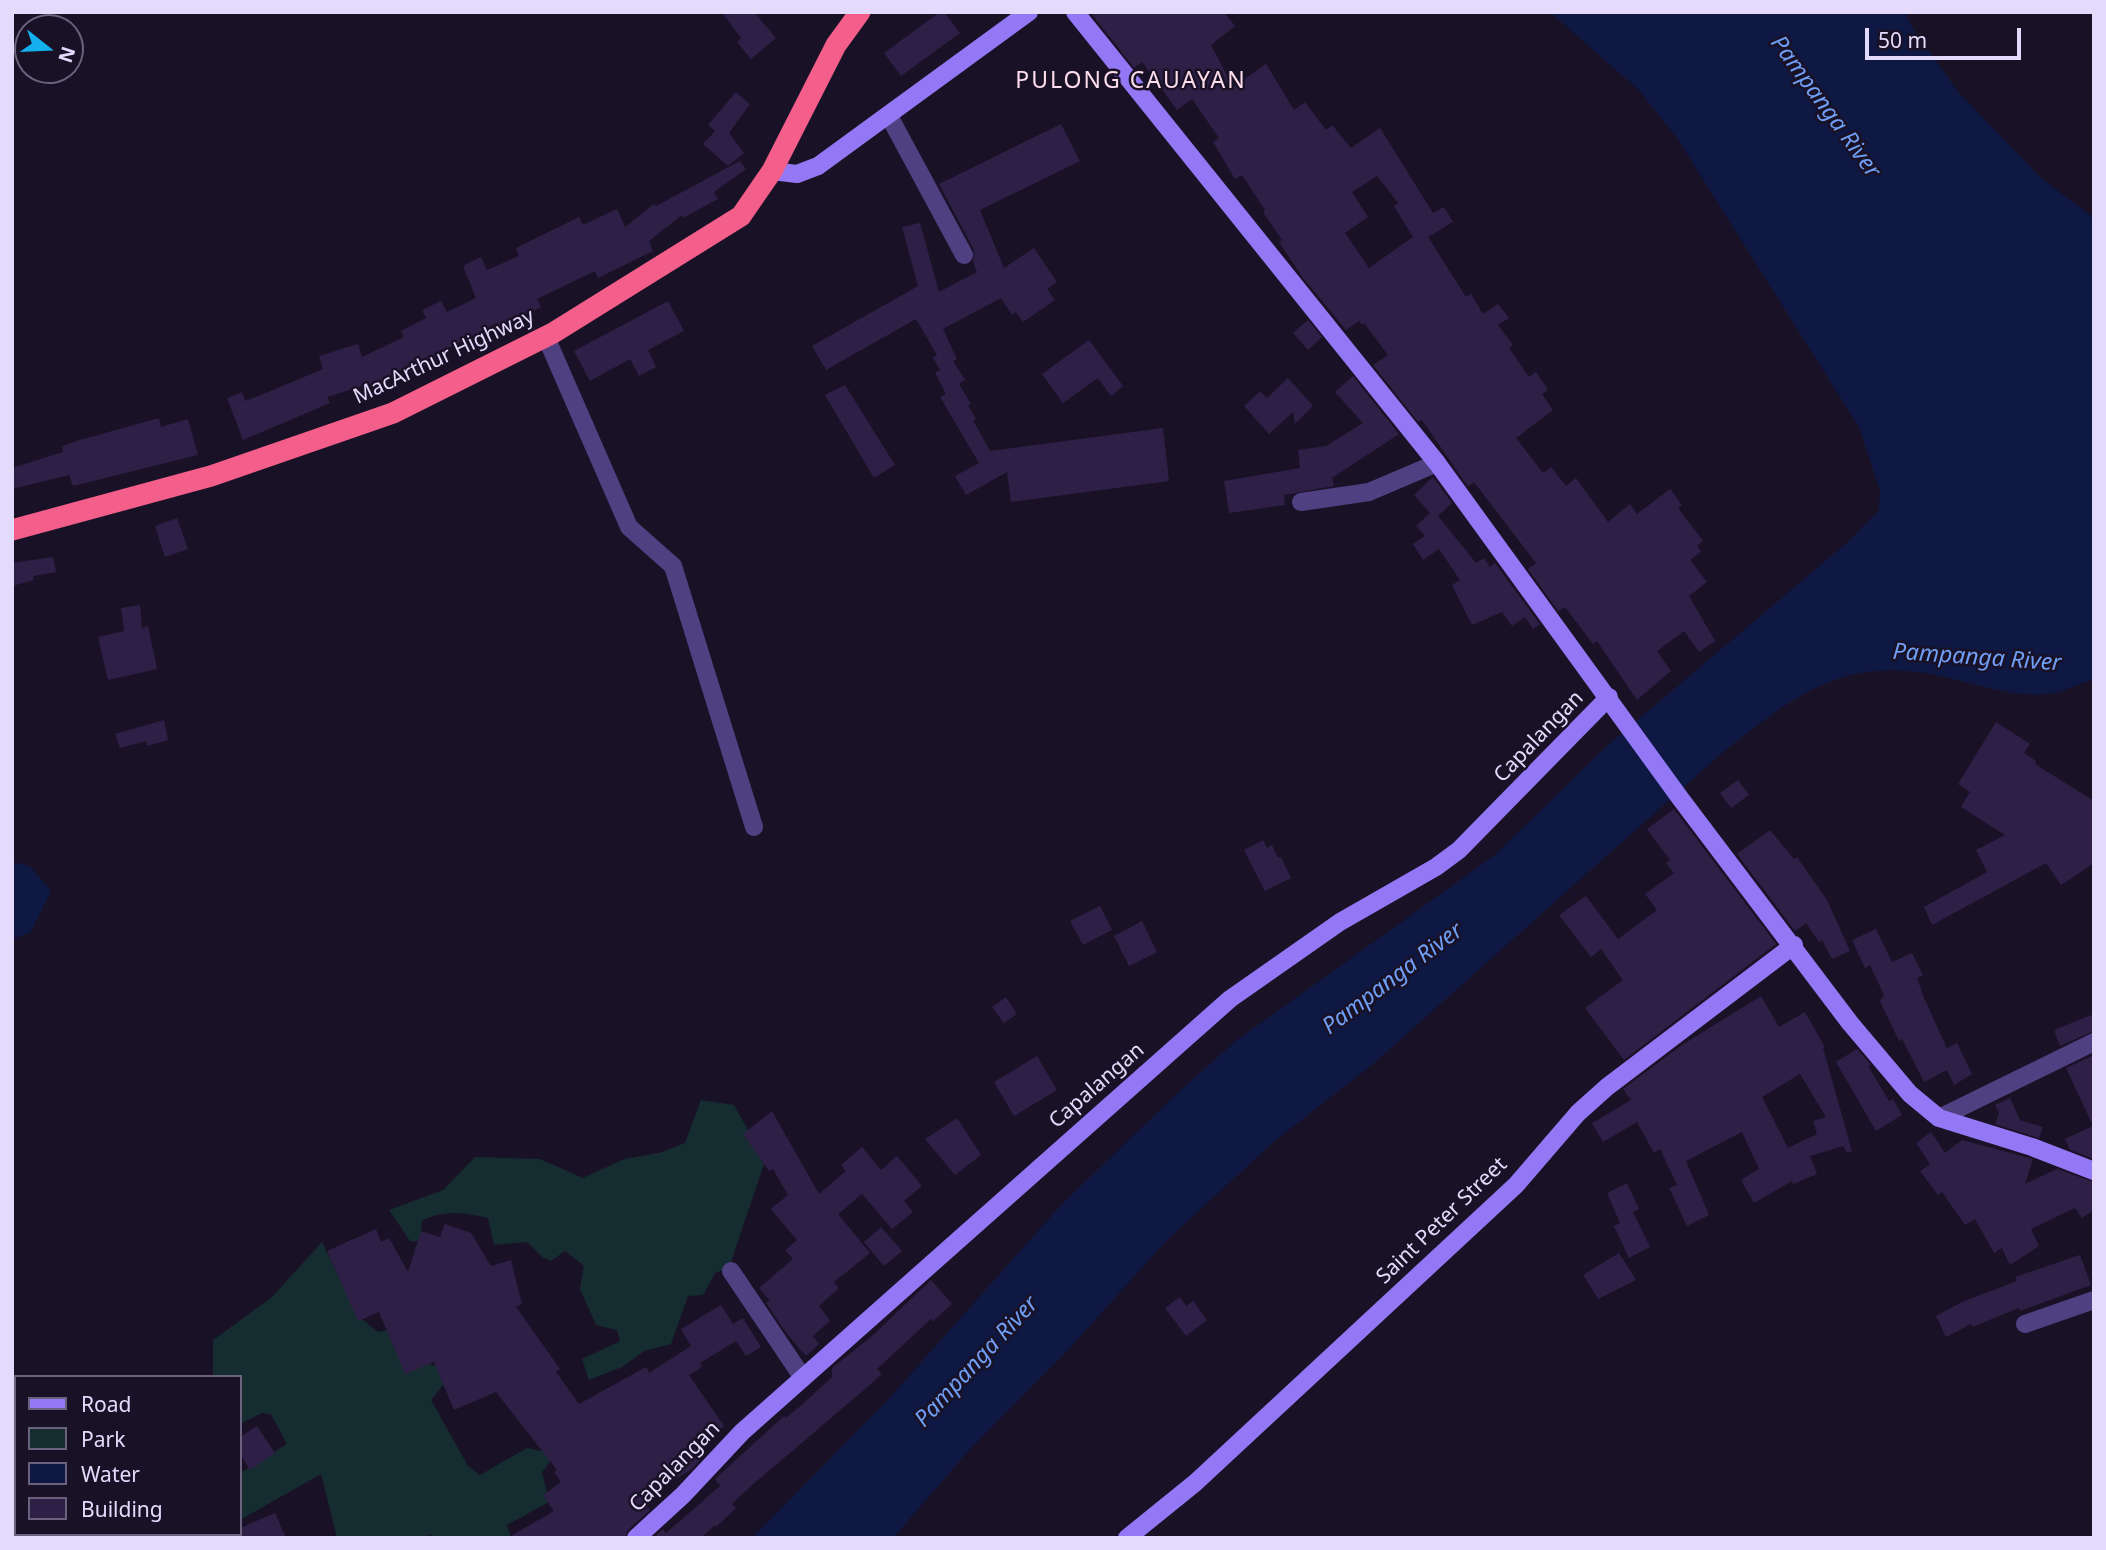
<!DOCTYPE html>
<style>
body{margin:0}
#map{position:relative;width:2106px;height:1550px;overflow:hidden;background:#191227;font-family:"Noto Sans",sans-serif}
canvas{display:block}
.frame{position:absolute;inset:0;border:14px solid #e4dafc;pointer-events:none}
.legend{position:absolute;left:14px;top:1375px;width:228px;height:161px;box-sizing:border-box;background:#191227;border:2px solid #6a627c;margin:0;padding:9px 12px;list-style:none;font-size:21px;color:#e4dafc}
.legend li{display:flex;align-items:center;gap:14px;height:35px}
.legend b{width:35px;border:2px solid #6a627c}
.north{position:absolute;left:14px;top:14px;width:70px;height:70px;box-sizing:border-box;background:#191227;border:2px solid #6a627c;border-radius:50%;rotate:108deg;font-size:19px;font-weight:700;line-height:28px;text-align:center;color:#e4dafc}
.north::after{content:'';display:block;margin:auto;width:24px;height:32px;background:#14b0ee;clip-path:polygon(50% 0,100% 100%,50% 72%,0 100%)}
.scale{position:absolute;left:1865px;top:28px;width:156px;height:32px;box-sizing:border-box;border:4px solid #e4dafc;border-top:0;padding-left:9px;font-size:21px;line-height:24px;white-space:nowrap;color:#e4dafc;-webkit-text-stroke:5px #191227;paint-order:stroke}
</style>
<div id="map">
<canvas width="2106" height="1550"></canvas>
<div class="frame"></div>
<ul class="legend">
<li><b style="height:9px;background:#9378f5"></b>Road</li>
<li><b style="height:19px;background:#152c30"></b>Park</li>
<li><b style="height:19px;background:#0e1843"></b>Water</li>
<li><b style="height:19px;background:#2e1f46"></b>Building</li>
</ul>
<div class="north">N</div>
<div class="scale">50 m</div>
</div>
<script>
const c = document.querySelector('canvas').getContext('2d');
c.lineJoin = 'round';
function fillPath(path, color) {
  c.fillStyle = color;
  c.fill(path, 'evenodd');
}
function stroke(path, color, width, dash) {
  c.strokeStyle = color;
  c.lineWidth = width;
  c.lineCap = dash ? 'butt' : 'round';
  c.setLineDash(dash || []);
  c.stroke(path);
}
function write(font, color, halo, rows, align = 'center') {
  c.font = font + ' "Noto Sans",sans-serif';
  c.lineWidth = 5;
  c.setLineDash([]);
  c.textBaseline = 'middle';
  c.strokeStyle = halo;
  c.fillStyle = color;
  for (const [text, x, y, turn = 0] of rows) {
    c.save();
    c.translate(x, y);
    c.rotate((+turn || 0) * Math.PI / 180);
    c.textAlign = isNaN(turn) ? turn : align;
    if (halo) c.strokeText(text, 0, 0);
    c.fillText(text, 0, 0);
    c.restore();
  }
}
const green = new Path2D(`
 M 701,1100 L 734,1105 L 765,1161 L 729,1268 L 715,1273 L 703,1295 L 688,1296 L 671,1344 L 644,1351 L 622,1367 L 589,1380 L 582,1359 L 620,1341 L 617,1330 L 596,1325 L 580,1289 L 584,1266 L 565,1251 L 551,1261 L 542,1257 L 527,1242 L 494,1245 L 488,1218 C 463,1213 445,1209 422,1221 L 420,1241 L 410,1241 L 389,1210 L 443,1190 L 475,1157 L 540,1159 L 583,1178 L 624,1159 L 659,1153 L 685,1143 Z
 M 322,1242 L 357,1315 L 378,1332 L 392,1329 L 420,1361 L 439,1367 L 444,1384 L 431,1400 L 468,1466 L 480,1475 L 527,1448 L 545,1452 L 550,1462 L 542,1472 L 549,1502 L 507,1525 L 511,1538 L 434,1538 L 430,1534 L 427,1538 L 337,1538 L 321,1474 L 240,1520 L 240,1473 L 287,1444 L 271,1414 L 262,1413 L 240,1424 L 240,1377 L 213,1377 L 213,1340 L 271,1298 Z
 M 16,1530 L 16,1534 L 106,1534 L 99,1538 L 12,1538 Z`);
const water = new Path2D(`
 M 1550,12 L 1905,12 L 1910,24 L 1959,93 L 2041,178 L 2094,218 L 2094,680 C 2079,682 2067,691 2053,693 C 2022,699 1983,686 1953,679 C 1849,652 1800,691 1722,753 L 1373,1064 L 1277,1139 L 1168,1239 L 1067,1351 L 971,1448 L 893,1538 L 752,1538 L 884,1404 L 1062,1204 L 1183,1088 L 1237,1040 L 1495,855 L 1608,745 L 1849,541 L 1879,510 L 1880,491 L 1859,427 L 1677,138 L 1639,90 Z
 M 12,862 L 30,866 L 51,891 L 30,933 L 12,939 Z`);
const building = new Path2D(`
 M 722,12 L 754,12 L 776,38 L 751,59 L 737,42 L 741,38 Z
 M 940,12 L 944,12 L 960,33 L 901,76 L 884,53 Z
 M 1090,12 L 1224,12 L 1235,26 L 1211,45 L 1233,87 L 1266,64 L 1294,110 L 1305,102 L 1326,130 L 1332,125 L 1351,148 L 1380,128 L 1433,213 L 1444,207 L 1453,222 L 1428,237 L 1466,297 L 1471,294 L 1483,314 L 1498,304 L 1509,318 L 1498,325 L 1513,345 L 1509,348 L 1529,377 L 1536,372 L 1548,390 L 1542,394 L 1553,410 L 1516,438 L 1543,473 L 1551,467 L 1566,486 L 1576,478 L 1608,522 L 1630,504 L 1637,514 L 1670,489 L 1682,505 L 1678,508 L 1703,541 L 1697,546 L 1701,552 L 1690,560 L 1707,582 L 1689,596 L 1715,641 L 1699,652 L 1684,631 L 1657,651 L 1671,671 L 1637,700 L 1597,641 L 1593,644 L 1565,607 L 1558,611 L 1528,569 L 1536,563 L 1474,482 L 1468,487 L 1422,420 L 1418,422 L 1373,365 L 1388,355 L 1364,323 L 1362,325 L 1359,321 L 1346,330 L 1303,278 L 1279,242 L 1282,240 L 1263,212 L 1265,210 L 1242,175 L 1235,179 L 1213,142 L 1219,138 L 1192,99 L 1177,110 L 1142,62 L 1134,68 ZM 1377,176 L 1398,203 L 1394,206 L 1413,237 L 1369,268 L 1345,233 L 1368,217 L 1352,192 Z
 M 736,92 L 750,104 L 729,133 L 744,153 L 728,166 L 703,144 L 715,131 L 708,125 Z
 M 1061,124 L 1080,161 L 980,210 L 1004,268 L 1034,248 L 1057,282 L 1047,289 L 1055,300 L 1023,322 L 1016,312 L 1012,315 L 1001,298 L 943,329 L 957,359 L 953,361 L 965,380 L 959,384 L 971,404 L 968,405 L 976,419 L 973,420 L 990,451 L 1163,428 L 1169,481 L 1011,502 L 1007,472 L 966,495 L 955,476 L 979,463 L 940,397 L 946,394 L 935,373 L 940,370 L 933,358 L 937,355 L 916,319 L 826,370 L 812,346 L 918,286 L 902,227 L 920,223 L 939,292 L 977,272 L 973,262 L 974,250 L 939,184 Z
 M 740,161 L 746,169 L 714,192 L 718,199 L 683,218 L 682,215 L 649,241 L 653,251 L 598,278 L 595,271 L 537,299 L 541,307 L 513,322 L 515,326 L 500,332 L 497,323 L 437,354 L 439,359 L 410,373 L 407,367 L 376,382 L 327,397 L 330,403 L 243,440 L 227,398 L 242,392 L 245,401 L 266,393 L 323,369 L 319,356 L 358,344 L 362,357 L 404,337 L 401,331 L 426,318 L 422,310 L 441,301 L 447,312 L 476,298 L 463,266 L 481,257 L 487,270 L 519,256 L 516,248 L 579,217 L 583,225 L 617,209 L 625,227 L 654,204 L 656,206 Z
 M 668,301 L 684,331 L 648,350 L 656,367 L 639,376 L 630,359 L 590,381 L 574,351 Z
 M 1308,320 L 1322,337 L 1308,350 L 1293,333 Z
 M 1089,340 L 1123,386 L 1111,396 L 1098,378 L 1063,403 L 1042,374 Z
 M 1353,376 L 1399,434 L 1332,478 L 1334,486 L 1284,495 L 1285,505 L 1229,513 L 1224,481 L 1300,468 L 1298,450 L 1326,446 L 1363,423 L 1335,392 Z
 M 1288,378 L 1313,406 L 1295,424 L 1293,412 L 1269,434 L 1244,406 L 1260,391 L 1267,398 Z
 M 845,385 L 895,465 L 874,478 L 825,395 Z
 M 159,418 L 161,427 L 188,419 L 198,455 L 73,486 L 69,475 L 12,489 L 12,468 L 63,452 L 62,446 L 80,440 Z
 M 1433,477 L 1452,503 L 1438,516 L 1476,563 L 1484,558 L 1490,567 L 1495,563 L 1540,624 L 1533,629 L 1525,617 L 1512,626 L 1502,612 L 1472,625 L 1452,585 L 1460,580 L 1439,549 L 1423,560 L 1413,544 L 1425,536 L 1416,526 L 1430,513 L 1414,495 Z
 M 177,518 L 188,549 L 165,557 L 155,526 Z
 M 53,557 L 56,572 L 33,576 L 34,580 L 12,586 L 12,563 Z
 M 140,605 L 142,628 L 148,626 L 157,669 L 108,680 L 98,637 L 124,631 L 121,608 Z
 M 164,720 L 168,740 L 147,746 L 146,741 L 120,748 L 115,734 Z
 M 1996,722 L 2030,744 L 2024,753 L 2036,761 L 2035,764 L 2094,801 L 2094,863 L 2061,885 L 2046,863 L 1932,925 L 1924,907 L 1987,872 L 1976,850 L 2005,835 L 1961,807 L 1970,792 L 1958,784 Z
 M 1738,780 L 1749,795 L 1731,808 L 1720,793 Z
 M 1674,809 L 1776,944 L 1624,1060 L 1585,1008 L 1623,980 L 1601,949 L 1591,957 L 1559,915 L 1586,896 L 1618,939 L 1657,910 L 1645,894 L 1674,873 L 1666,863 L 1670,860 L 1647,829 Z
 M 1770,830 L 1794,859 L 1797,857 L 1827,900 L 1850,951 L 1832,959 L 1822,940 L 1819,942 L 1806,923 L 1795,931 L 1737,854 Z
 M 1263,840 L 1267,848 L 1272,845 L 1278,858 L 1281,857 L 1291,878 L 1265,891 L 1244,850 Z
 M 1100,906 L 1112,930 L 1083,945 L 1070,921 Z
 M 1142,921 L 1157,952 L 1129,966 L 1114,936 Z
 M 1876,929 L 1892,962 L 1912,953 L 1923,975 L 1917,978 L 1924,998 L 1947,1048 L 1957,1043 L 1972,1074 L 1954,1085 L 1947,1070 L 1924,1082 L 1902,1039 L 1899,1041 L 1880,1001 L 1884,995 L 1870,965 L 1865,968 L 1852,940 Z
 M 1761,996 L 1779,1027 L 1805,1012 L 1825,1047 L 1823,1048 L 1852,1151 L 1847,1153 L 1843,1146 L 1810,1156 L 1817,1174 L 1793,1184 L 1792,1181 L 1754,1203 L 1741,1180 L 1759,1169 L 1742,1132 L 1686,1161 L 1709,1215 L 1687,1226 L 1669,1188 L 1677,1185 L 1660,1149 L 1654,1153 L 1637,1122 L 1603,1142 L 1592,1123 L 1631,1100 L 1623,1089 L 1682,1045 ZM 1800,1074 L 1826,1117 L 1813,1121 L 1817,1134 L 1788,1148 L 1762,1097 Z
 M 1006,997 L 1017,1014 L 1004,1023 L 992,1007 Z
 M 2094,1014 L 2094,1031 L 2060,1046 L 2054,1030 Z
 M 1857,1049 L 1871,1065 L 1868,1066 L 1889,1101 L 1893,1099 L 1902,1115 L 1876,1131 L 1836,1062 Z
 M 2094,1055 L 2094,1159 L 2070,1150 L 2065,1139 L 2093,1126 L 2066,1068 Z
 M 1037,1056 L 1057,1090 L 1014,1116 L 994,1082 Z
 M 2010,1098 L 2020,1120 L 2043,1127 L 2039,1138 L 1995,1124 L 1999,1113 L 1995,1105 Z
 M 772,1111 L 819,1194 L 846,1171 L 841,1165 L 862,1147 L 881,1170 L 897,1156 L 922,1186 L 904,1201 L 913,1212 L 892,1229 L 862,1194 L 838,1214 L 870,1253 L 834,1282 L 839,1288 L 819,1306 L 830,1321 L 813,1336 L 819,1344 L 806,1356 L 787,1334 L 766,1303 L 770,1301 L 759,1288 L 793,1259 L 785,1250 L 797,1240 L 771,1209 L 788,1195 L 773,1169 L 769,1171 L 743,1134 Z
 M 957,1118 L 981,1155 L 955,1175 L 925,1139 Z
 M 1931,1132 L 1945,1153 L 1962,1140 L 2033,1159 L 2025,1184 L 2057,1169 L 2094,1182 L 2094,1210 L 2082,1218 L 2075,1208 L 2031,1229 L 2039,1246 L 2010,1265 L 2002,1248 L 1994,1253 L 1975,1219 L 1965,1225 L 1942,1192 L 1938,1195 L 1920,1171 L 1930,1164 L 1916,1143 Z
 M 1627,1183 L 1639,1209 L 1633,1212 L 1650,1247 L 1629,1258 L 1614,1226 L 1620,1223 L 1607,1193 Z
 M 445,1224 L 471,1233 L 491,1266 L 511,1260 L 522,1304 L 516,1307 L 560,1369 L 556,1372 L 579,1404 L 646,1367 L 649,1373 L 691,1346 L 681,1329 L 721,1305 L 733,1324 L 743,1318 L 761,1347 L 746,1356 L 736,1341 L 700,1363 L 702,1367 L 689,1375 L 724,1426 L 697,1446 L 703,1457 L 692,1469 L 659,1489 L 660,1492 L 645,1502 L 650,1510 L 628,1530 L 625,1538 L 507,1538 L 554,1511 L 543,1495 L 561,1482 L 554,1472 L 557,1470 L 496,1392 L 454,1410 L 434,1362 L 405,1374 L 379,1312 L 358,1321 L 327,1251 L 376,1229 L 381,1242 L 389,1238 L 408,1272 L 421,1231 L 440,1237 Z
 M 881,1227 L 902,1251 L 884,1266 L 864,1242 Z
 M 1619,1253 L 1636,1280 L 1598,1299 L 1583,1275 Z
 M 2080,1255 L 2091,1285 L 2020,1311 L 2019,1308 L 1972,1327 L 1971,1324 L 1946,1337 L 1936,1316 L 1962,1302 L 2017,1281 L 2015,1277 Z
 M 931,1280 L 952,1304 L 933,1321 L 931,1319 L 877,1369 L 882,1374 L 865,1389 L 751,1486 L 732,1504 L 736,1508 L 716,1527 L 715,1525 L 701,1538 L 653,1538 L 663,1529 L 666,1533 L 720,1486 L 715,1479 L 784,1416 L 786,1418 L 804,1403 L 832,1377 L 832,1368 L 872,1336 Z
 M 1180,1297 L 1186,1306 L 1193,1301 L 1207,1320 L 1186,1336 L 1165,1308 Z
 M 257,1426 L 275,1453 L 250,1470 L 240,1453 L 240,1437 Z
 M 275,1513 L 286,1538 L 218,1538 L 240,1534 L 240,1528 Z`);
const street = new Path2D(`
 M 889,116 L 964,255
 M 546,337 L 629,527 L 673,566 L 754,827
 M 1301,502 L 1369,492 L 1437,463
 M 1939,1118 L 2094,1042
 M 731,1271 L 803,1378
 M 2025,1324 L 2094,1300`);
const secondary = new Path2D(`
 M 1075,12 L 1437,463 L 1680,798 L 1850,1023 L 1910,1094 L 1939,1118 L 2032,1147 L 2094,1171
 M 772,171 L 797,174 L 818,166 L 1029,12
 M 636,1538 L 683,1495 L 742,1432 L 1230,999 L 1340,922 L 1436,867 L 1459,850 L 1609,697
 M 1127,1538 L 1195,1483 L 1516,1185 L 1578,1113 L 1607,1087 L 1794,945`);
const highway = new Path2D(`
 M 12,530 L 211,476 L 393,413 L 553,333 L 741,216 L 772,171 L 836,45 L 860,12`);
const streetNames = [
 ["MacArthur Highway",444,357,-25],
 ["Capalangan",1539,737,-46],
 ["Capalangan",1097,1086,-41],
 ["Saint Peter Street",1442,1221,-44],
 ["Capalangan",675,1467,-45]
];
const neighbourhoodNames = [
 ["PULONG CAUAYAN",1131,81]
];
const waterNames = [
 ["Pampanga River",1825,107,54],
 ["Pampanga River",1977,658,4],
 ["Pampanga River",1393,979,-37],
 ["Pampanga River",977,1362,-47]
];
fillPath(green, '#152c30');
fillPath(water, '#0e1843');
fillPath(building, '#2e1f46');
stroke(street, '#4f4082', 18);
stroke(secondary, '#9378f5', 18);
stroke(highway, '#f45e8a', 21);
write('21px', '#e4dafc', '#191227', streetNames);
c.letterSpacing = '2px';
write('23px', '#fddceb', '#191227', neighbourhoodNames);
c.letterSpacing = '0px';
write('italic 23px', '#709ef5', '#191227', waterNames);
</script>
